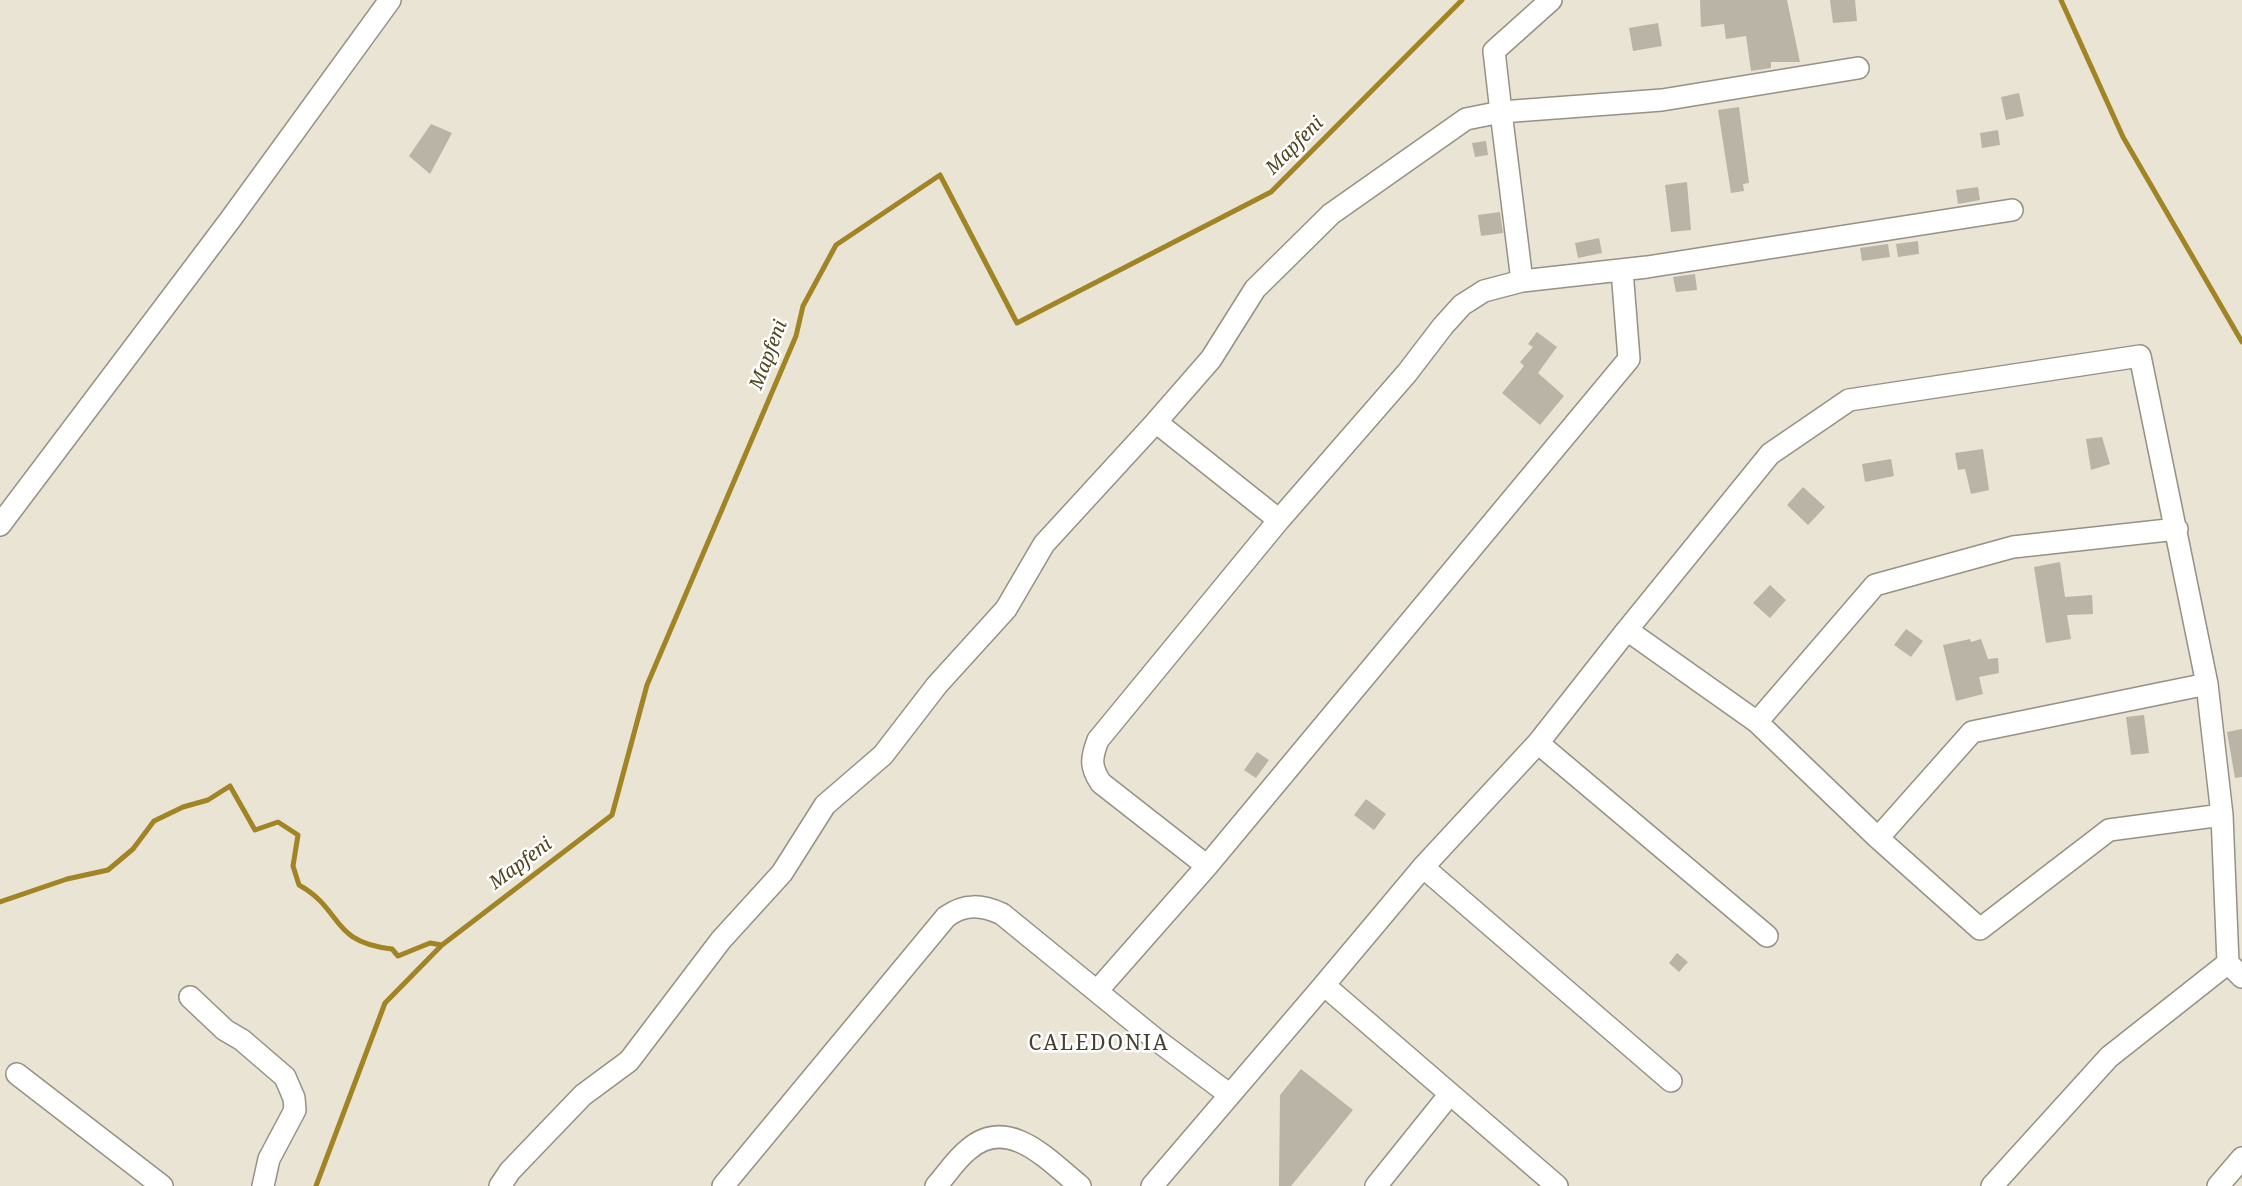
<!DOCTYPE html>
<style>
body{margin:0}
canvas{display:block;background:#e9e4d4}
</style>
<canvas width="2242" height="1186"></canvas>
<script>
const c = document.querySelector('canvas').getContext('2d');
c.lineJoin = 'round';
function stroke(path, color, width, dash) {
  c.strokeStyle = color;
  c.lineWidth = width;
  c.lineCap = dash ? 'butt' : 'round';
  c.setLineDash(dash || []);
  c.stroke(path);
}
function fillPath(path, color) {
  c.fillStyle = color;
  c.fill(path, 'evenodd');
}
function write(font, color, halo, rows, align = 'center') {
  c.font = font + ' "Noto Serif",serif';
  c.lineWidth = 5;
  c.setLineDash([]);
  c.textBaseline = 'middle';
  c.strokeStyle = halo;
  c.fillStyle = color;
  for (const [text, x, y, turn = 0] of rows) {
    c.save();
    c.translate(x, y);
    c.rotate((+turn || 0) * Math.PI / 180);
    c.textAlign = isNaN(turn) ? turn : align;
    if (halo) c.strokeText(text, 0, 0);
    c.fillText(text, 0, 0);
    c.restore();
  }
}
const stream = new Path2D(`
 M 2061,0 L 2123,137 L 2242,342
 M 0,902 L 67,879 L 108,870 L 133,849 L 154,821 L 183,807 L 208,800 L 230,786 L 255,830 L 278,822 L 298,835 L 293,866 L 299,885 C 344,910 329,942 392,949 L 398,956 L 430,943 L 442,945
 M 316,1186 L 385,1003 L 442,945 L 612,815 L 647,685 L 796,336 L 803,306 L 836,245 L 940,175 L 1017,323 L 1271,192 L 1462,0`);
const building = new Path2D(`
 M 1700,0 L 1787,0 L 1800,62 L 1771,62 L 1771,68 L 1751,71 L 1746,36 L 1726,39 L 1724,24 L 1701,27 Z
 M 1830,0 L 1855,0 L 1857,21 L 1833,23 Z
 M 1658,23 L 1662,46 L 1633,51 L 1629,28 Z
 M 2019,93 L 2024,116 L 2006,120 L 2001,97 Z
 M 1739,107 L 1749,183 L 1743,184 L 1744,191 L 1731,193 L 1718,110 Z
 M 431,124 L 452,133 L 430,174 L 409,156 Z
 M 1998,130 L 2000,145 L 1982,148 L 1980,133 Z
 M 1486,141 L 1488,155 L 1475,157 L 1472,143 Z
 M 1687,182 L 1691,230 L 1671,232 L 1665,185 Z
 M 1978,187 L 1980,200 L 1958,204 L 1956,190 Z
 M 1500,212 L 1503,233 L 1481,236 L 1478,215 Z
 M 1599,238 L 1602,253 L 1578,258 L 1575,243 Z
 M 1918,241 L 1919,254 L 1898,257 L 1896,244 Z
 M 1888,244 L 1890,257 L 1862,261 L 1860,248 Z
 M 1695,274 L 1697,290 L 1676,292 L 1673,277 Z
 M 1537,332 L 1557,347 L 1538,373 L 1564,396 L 1540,425 L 1502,393 L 1524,366 L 1520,362 L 1533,347 L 1528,344 Z
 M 2102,437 L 2110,464 L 2091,470 L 2086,439 Z
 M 1983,449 L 1989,490 L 1971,494 L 1965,469 L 1958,470 L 1955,453 Z
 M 1891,459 L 1894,476 L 1865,482 L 1862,464 Z
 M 1803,487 L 1825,507 L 1808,525 L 1787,505 Z
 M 2060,562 L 2065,597 L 2092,595 L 2093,614 L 2067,615 L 2071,639 L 2046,643 L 2034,567 Z
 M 1770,585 L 1786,600 L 1770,618 L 1753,603 Z
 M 1906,629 L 1923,641 L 1911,657 L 1894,645 Z
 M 1970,639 L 1971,642 L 1981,639 L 1988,659 L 1998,658 L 1999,673 L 1979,677 L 1983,694 L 1956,701 L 1943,645 Z
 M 2144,715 L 2149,753 L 2131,755 L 2126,717 Z
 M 2242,729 L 2242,777 L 2235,778 L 2227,732 Z
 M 1257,752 L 1269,760 L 1256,778 L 1244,770 Z
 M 1366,799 L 1386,814 L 1374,830 L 1354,815 Z
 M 1677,953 L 1688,962 L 1679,972 L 1669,963 Z
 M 1301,1069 L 1353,1110 L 1291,1186 L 1279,1186 L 1280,1095 Z`);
const minor = new Path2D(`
 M 1522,281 L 1501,112 L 1662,100 L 1858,68
 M 1279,520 L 1156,422 L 1211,359 L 1255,289 L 1331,214 L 1466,119 L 1501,112 L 1494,51 L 1551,0
 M 0,525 L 230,220 L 390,0
 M 1627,630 L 1770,454 L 1849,400 L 2140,356 L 2207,684 L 2222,815 L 2228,963 L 2242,977
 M 1757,722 L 1875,585 L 2013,547 L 2177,529
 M 1538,743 L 1767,936
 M 1878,838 L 1972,732 L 2207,684
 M 1207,866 L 1101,783 C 1090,767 1091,758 1098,740 L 1279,520 L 1407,373 L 1443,326 L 1462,305 L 1484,291 L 1522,281 L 1647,267 L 2012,210
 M 1423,867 L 1671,1081
 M 1324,985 L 1423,867 L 1538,743 L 1627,630 L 1757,722 L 1878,838 L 1980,929 L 2109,830 L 2222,815
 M 1097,991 L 1207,866 L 1629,359 L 1622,270
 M 190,997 L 225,1030 L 242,1040 L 285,1077 L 294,1098 L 295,1110 L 269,1159 L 263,1186
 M 17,1074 L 162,1186
 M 500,1186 L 510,1171 L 583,1095 L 629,1061 L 721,940 L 782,873 L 825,805 L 883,755 L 937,685 L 1006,609 L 1044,544 L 1156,422
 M 723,1186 L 946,917 C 965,903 982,905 1002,914 L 1154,1038 L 1230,1095
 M 936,1186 C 947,1174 956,1159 969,1149 C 1009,1115 1049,1161 1080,1186
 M 1152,1186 L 1324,985 L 1557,1186
 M 1376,1186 L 1450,1094
 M 1992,1186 L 2109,1057 L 2228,963
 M 2218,1186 L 2242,1158`);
const waterNames = [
 ["Mapfeni",1295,146,-45],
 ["Mapfeni",769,355,-69],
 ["Mapfeni",521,864,-37]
];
const quarterNames = [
 ["CALEDONIA",1099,1044]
];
stroke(stream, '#a18424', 5);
fillPath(building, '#b9b4a5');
stroke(minor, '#969183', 24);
stroke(minor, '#fff', 21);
write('italic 19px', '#51441e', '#fff', waterNames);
c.letterSpacing = '2px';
write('21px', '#444033', '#fff', quarterNames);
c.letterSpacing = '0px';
</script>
